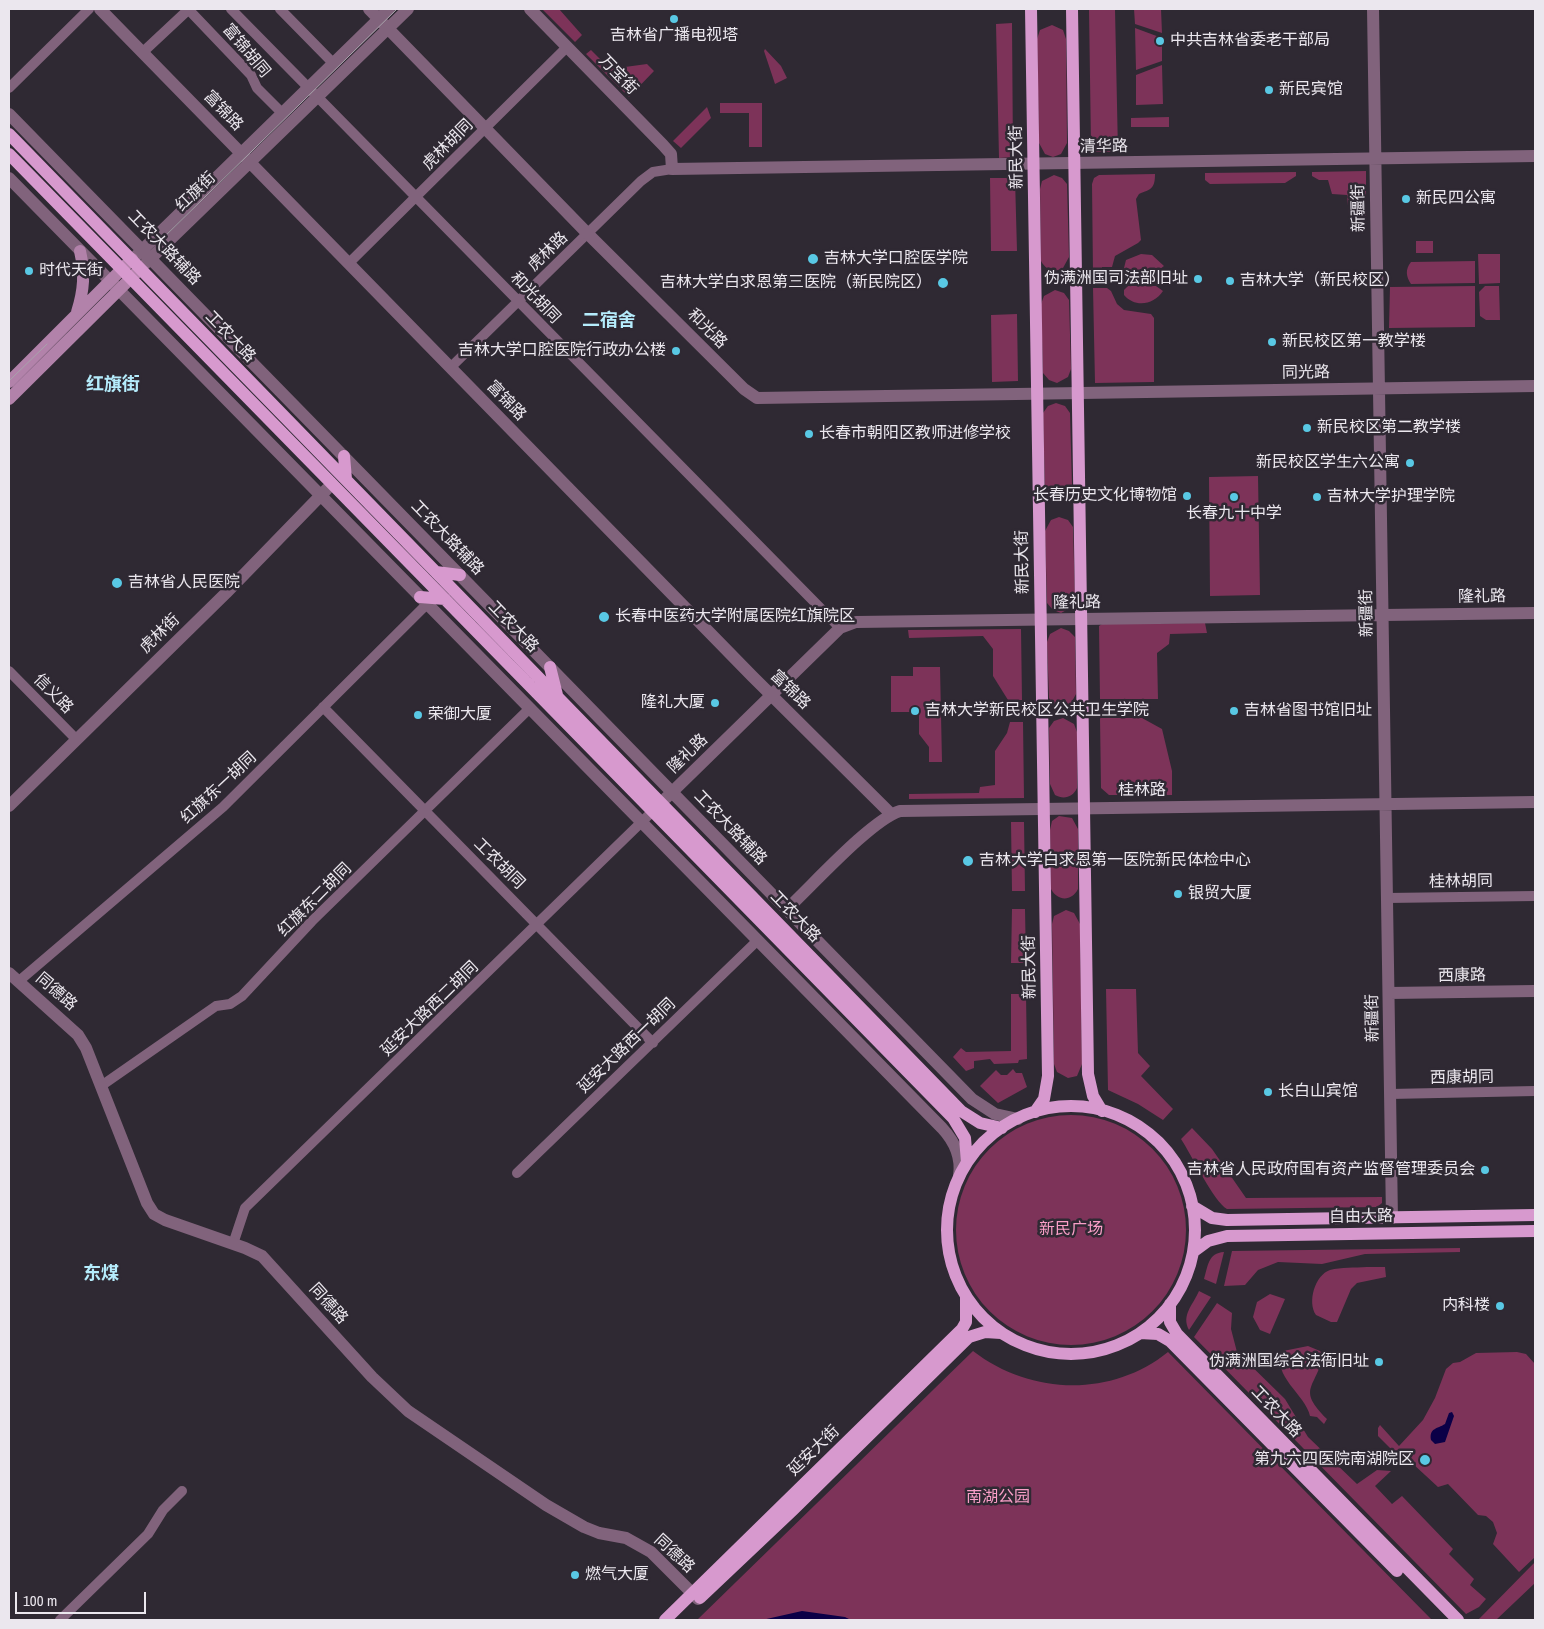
<!DOCTYPE html>
<meta charset="utf-8">
<style>
body{margin:0}
#map{position:relative;width:1544px;height:1629px;overflow:hidden;background:#2f2933;font-family:"Archivo Narrow",sans-serif}
canvas{display:block}
.frame{position:absolute;inset:0;border:10px solid #ebe7ee;pointer-events:none}
.scale{position:absolute;left:15px;top:1592px;width:131px;height:22px;box-sizing:border-box;border:2px solid #ebe7ee;border-top:0;padding-left:6px;font-size:15px;line-height:18px;white-space:nowrap;color:#ebe7ee;-webkit-text-stroke:4px #2f2933;paint-order:stroke}
</style>
<div id="map">
<canvas width="1544" height="1629"></canvas>
<div class="frame"></div>
<div class="scale">100 m</div>
</div>
<script>
const c = document.querySelector('canvas').getContext('2d');
c.lineJoin = 'round';
function fillPath(path, color) {
  c.fillStyle = color;
  c.fill(path, 'evenodd');
}
function stroke(path, color, width, dash) {
  c.strokeStyle = color;
  c.lineWidth = width;
  c.lineCap = dash ? 'butt' : 'round';
  c.setLineDash(dash || []);
  c.stroke(path);
}
function write(font, color, halo, rows, align = 'center') {
  c.font = font + ' "Archivo Narrow","Noto Sans SC",sans-serif';
  c.lineWidth = 5;
  c.setLineDash([]);
  c.textBaseline = 'middle';
  c.strokeStyle = halo;
  c.fillStyle = color;
  for (const [text, x, y, turn = 0] of rows) {
    c.save();
    c.translate(x, y);
    c.rotate((+turn || 0) * Math.PI / 180);
    c.textAlign = isNaN(turn) ? turn : align;
    if (halo) c.strokeText(text, 0, 0);
    c.fillText(text, 0, 0);
    c.restore();
  }
}
const green = new Path2D(`
 M 542,9 L 559,9 L 582,35 L 575,42 Z
 M 1089,9 L 1115,9 L 1118,152 L 1094,152 L 1091,146 Z
 M 1134,9 L 1161,9 L 1162,33 L 1135,24 Z
 M 1012,23 L 1013,157 L 999,158 L 996,24 Z
 M 1052,25 L 1063,30 L 1066,39 L 1067,143 L 1061,154 L 1053,157 L 1045,154 L 1039,143 L 1037,39 L 1040,30 Z
 M 1135,28 L 1162,38 L 1162,61 L 1136,70 Z
 M 765,49 L 781,66 L 787,78 L 775,84 L 764,51 Z
 M 591,50 L 610,69 L 647,64 L 654,71 L 629,97 L 586,54 Z
 M 1162,65 L 1163,104 L 1136,105 L 1136,75 Z
 M 720,103 L 762,103 L 762,147 L 749,147 L 749,113 L 720,113 Z
 M 707,107 L 711,118 L 681,148 L 673,141 Z
 M 1169,117 L 1169,127 L 1131,127 L 1131,118 Z
 M 1366,171 L 1366,216 L 1349,216 L 1347,195 L 1332,194 L 1328,180 L 1319,180 L 1312,176 L 1312,172 Z
 M 1296,172 L 1296,176 L 1285,183 L 1210,184 L 1205,180 L 1205,173 Z
 M 1155,174 C 1155,189 1151,189 1139,194 L 1136,199 L 1141,240 L 1138,243 L 1115,256 L 1112,267 L 1102,267 L 1102,274 L 1093,274 L 1092,184 L 1094,178 L 1099,175 Z
 M 1054,175 L 1062,178 L 1067,184 L 1069,257 L 1063,268 C 1054,273 1046,270 1041,261 L 1040,189 L 1042,181 Z
 M 990,178 L 1015,178 L 1017,251 L 991,251 Z
 M 1416,241 L 1433,241 L 1433,253 L 1416,253 Z
 M 1141,254 L 1152,255 L 1164,266 L 1156,272 L 1127,271 L 1124,268 L 1126,260 Z
 M 1478,254 L 1500,254 L 1500,283 L 1479,284 Z
 M 1475,261 L 1475,283 L 1411,284 C 1406,277 1405,269 1411,262 Z
 M 1128,286 L 1156,286 L 1163,291 C 1154,305 1135,308 1124,295 L 1124,290 Z
 M 1475,286 L 1475,327 L 1389,328 L 1390,287 Z
 M 1485,286 L 1499,286 L 1500,320 L 1486,320 L 1480,316 L 1479,292 Z
 M 1093,288 L 1107,288 L 1111,291 L 1117,304 L 1124,310 L 1151,314 L 1154,318 L 1154,382 L 1095,383 Z
 M 1055,290 L 1064,293 L 1069,300 L 1071,369 L 1068,377 L 1057,383 L 1049,380 L 1043,373 L 1041,304 L 1044,296 Z
 M 1017,314 L 1018,381 L 992,382 L 991,315 Z
 M 1056,403 L 1065,406 L 1070,413 L 1072,485 L 1066,496 C 1057,501 1049,498 1045,489 L 1043,413 L 1048,406 Z
 M 1258,476 L 1260,595 L 1210,596 L 1209,477 Z
 M 1059,517 L 1068,520 L 1073,527 L 1075,599 L 1072,607 L 1061,613 L 1053,610 L 1047,603 L 1045,531 L 1051,520 Z
 M 1205,623 L 1207,633 L 1170,634 L 1169,644 L 1157,653 L 1158,699 L 1100,699 L 1099,626 L 1102,624 Z
 M 1061,628 L 1069,631 L 1075,637 L 1076,694 L 1070,705 C 1061,710 1054,707 1049,698 L 1047,642 L 1050,634 Z
 M 1021,629 L 1022,700 L 1008,700 L 993,676 L 993,649 L 983,636 L 909,638 L 908,630 Z
 M 913,667 L 940,667 L 942,762 L 929,762 L 929,747 L 919,734 L 919,714 L 913,712 L 891,712 L 891,676 L 913,676 Z
 M 1063,718 L 1074,724 L 1077,732 L 1077,788 C 1073,797 1064,800 1055,795 L 1050,784 L 1049,728 L 1054,721 Z
 M 1142,718 L 1162,729 L 1172,771 L 1172,795 L 1109,795 L 1101,788 L 1100,718 Z
 M 1010,722 L 1023,722 L 1024,798 L 909,799 L 909,794 L 979,793 L 980,787 L 995,785 L 995,751 L 1007,733 Z
 M 1059,816 L 1072,818 L 1078,829 L 1078,889 C 1072,901 1058,902 1051,889 L 1050,830 L 1052,821 Z
 M 1011,822 L 1024,822 L 1025,891 L 1012,891 Z
 M 1012,909 L 1025,909 L 1026,963 L 1011,963 Z
 M 1066,910 L 1074,913 L 1080,924 L 1082,1064 L 1077,1076 L 1068,1078 L 1057,1072 L 1054,1064 L 1052,924 L 1054,916 Z
 M 1106,989 L 1136,989 L 1138,1053 L 1150,1066 L 1141,1076 L 1173,1109 L 1163,1120 L 1138,1104 L 1108,1090 Z
 M 1011,994 L 1026,994 L 1027,1059 L 1019,1060 L 1018,1063 L 994,1064 L 990,1059 L 974,1061 L 974,1068 L 966,1071 L 953,1057 L 961,1048 L 966,1052 L 1011,1051 Z
 M 1013,1069 L 1016,1073 L 1022,1073 L 1027,1087 L 998,1103 L 980,1086 L 996,1070 L 1001,1075 L 1007,1075 Z
 M956 1230a115 115 0 1 1 230 0a115 115 0 1 1-230 0Z
 M 1192,1128 L 1212,1149 L 1246,1198 L 1382,1197 L 1382,1203 L 1377,1207 L 1227,1209 C 1214,1202 1191,1154 1181,1139 Z
 M 1460,1248 L 1460,1252 L 1365,1254 L 1322,1264 L 1278,1262 L 1258,1270 L 1245,1285 L 1224,1286 L 1232,1251 Z
 M 1224,1252 L 1216,1284 L 1204,1279 C 1208,1266 1208,1253 1224,1252 Z
 M 1367,1267 L 1385,1267 L 1386,1277 L 1357,1283 L 1351,1289 L 1337,1322 L 1331,1322 L 1316,1315 C 1307,1302 1315,1275 1330,1270 C 1341,1267 1355,1268 1367,1267 Z
 M 1199,1291 L 1211,1297 L 1189,1330 C 1181,1315 1193,1305 1199,1291 Z
 M 1270,1294 L 1285,1299 L 1270,1334 L 1260,1330 L 1253,1317 L 1257,1302 Z
 M 1217,1303 L 1232,1313 L 1231,1329 L 1237,1352 L 1285,1399 L 1308,1437 L 1357,1484 L 1377,1470 L 1391,1471 L 1375,1486 L 1392,1504 L 1402,1496 L 1453,1549 L 1449,1554 L 1474,1579 L 1470,1585 L 1486,1599 L 1479,1607 L 1466,1614 L 1194,1337 Z
 M 1308,1346 L 1320,1351 L 1323,1355 C 1316,1389 1296,1388 1327,1419 L 1324,1424 L 1317,1417 L 1310,1416 C 1306,1395 1270,1375 1283,1351 Z
 M 973,1351 C 1030,1395 1111,1398 1168,1352 L 1432,1620 L 697,1620 Z
 M 1517,1352 L 1526,1354 L 1535,1364 L 1535,1560 L 1534,1558 L 1519,1572 L 1493,1544 L 1497,1533 L 1493,1522 L 1486,1516 L 1478,1515 L 1448,1484 L 1438,1487 L 1399,1451 L 1396,1454 L 1378,1436 L 1378,1428 L 1380,1425 L 1399,1446 L 1423,1420 L 1435,1398 L 1446,1369 L 1453,1363 L 1460,1362 L 1476,1353 Z
 M 1535,1562 L 1535,1583 L 1496,1620 L 1478,1620 Z`);
const water = new Path2D(`
 M 1449,1413 L 1452,1412 L 1454,1416 L 1445,1442 L 1435,1444 L 1431,1440 C 1429,1428 1437,1429 1445,1424 Z
 M 802,1611 L 845,1617 L 851,1620 L 762,1620 Z`);
const minor = new Path2D(`
 M 188,9 L 251,75 L 257,88 L 282,113
 M 231,9 L 840,628
 M 280,9 L 333,63
 M 143,52 L 189,9
 M 9,88 L 89,9
 M 349,263 L 567,47
 M 451,367 L 641,181 L 653,172 L 672,169
 M 9,671 L 76,739
 M 323,707 L 653,1043
 M 1387,898 L 1535,896
 M 19,981 L 223,807 L 427,604
 M 101,1086 L 216,1006 L 230,1004 L 242,996 L 312,921 L 530,708
 M 1390,1094 L 1535,1091
 M 517,1173 L 758,940
 M 233,1244 L 245,1208 L 657,807
 M 60,1620 L 148,1534 L 163,1510 L 182,1491`);
const tertiary = new Path2D(`
 M 100,9 L 752,676 L 891,814
 M 369,9 L 588,234 L 744,389 L 757,398 L 1535,386
 M 530,9 L 663,145 L 671,154 L 672,169 L 1535,156
 M 1373,9 L 1392,1218
 M 9,114 L 972,1099 L 995,1114 L 1018,1119
 M 9,178 L 942,1128 C 955,1142 962,1157 959,1176
 M 137,255 L 389,9
 M 146,263 L 408,9
 M 666,798 L 840,628 L 856,622 L 1535,613
 M 9,806 L 226,593 L 327,489
 M 787,909 C 812,886 871,820 900,811 L 1535,802
 M 9,973 L 78,1035 L 86,1048 L 147,1203 L 154,1214 L 165,1220 L 245,1248 L 262,1256 L 372,1377 L 408,1411 L 546,1505 L 584,1527 L 599,1533 L 626,1538 L 651,1552 L 698,1599
 M 1389,993 L 1535,991`);
const secondary = new Path2D(`
 M 77,312 C 84,290 85,273 80,251
 M 9,382 L 132,259
 M 9,399 L 138,271`);
const primary = new Path2D(`
 M 1031,9 L 1048,1076 L 1044,1099 L 1035,1112
 M 1072,9 L 1088,1074 L 1093,1096 L 1102,1111
 M 9,134 L 961,1111 L 980,1123 L 1002,1128
 M 9,154 L 953,1118 L 965,1138 L 967,1162
 M 344,456 L 346,479
 M 436,572 L 460,575
 M 420,597 L 445,599
 M 550,667 L 557,695
 M947 1230a124 124 0 1 1 248 0a124 124 0 1 1-248 0Z
 M 1192,1206 L 1212,1218 L 1227,1220 L 1535,1215
 M 1193,1252 L 1208,1241 L 1227,1236 L 1535,1231
 M 1170,1304 L 1170,1322 L 1177,1334 L 1458,1620
 M 1140,1333 L 1158,1334 L 1170,1341 L 1397,1571
 M 700,1598 L 793,1510 L 969,1337 L 985,1332 L 1001,1333
 M 665,1620 L 962,1329 L 966,1322 L 966,1296`);
const tram = new Path2D(`
 M 157,244 L 397,9
 M 9,381 L 47,344`);
const markers = [
 [674,19,5,"#59c8e4"],
 [1160,41,5,"#59c8e4"],
 [1269,90,5,"#59c8e4"],
 [1406,199,5,"#59c8e4"],
 [813,259,6,"#59c8e4"],
 [29,271,5,"#59c8e4"],
 [1198,279,5,"#59c8e4"],
 [1230,281,5,"#59c8e4"],
 [943,283,6,"#59c8e4"],
 [1272,342,5,"#59c8e4"],
 [676,351,5,"#59c8e4"],
 [1307,428,5,"#59c8e4"],
 [809,434,5,"#59c8e4"],
 [1410,463,5,"#59c8e4"],
 [1187,496,5,"#59c8e4"],
 [1234,497,5,"#59c8e4"],
 [1317,497,5,"#59c8e4"],
 [117,583,6,"#59c8e4"],
 [604,617,6,"#59c8e4"],
 [715,703,5,"#59c8e4"],
 [915,711,5,"#59c8e4"],
 [1234,711,5,"#59c8e4"],
 [418,715,5,"#59c8e4"],
 [968,861,6,"#59c8e4"],
 [1178,894,5,"#59c8e4"],
 [1268,1092,5,"#59c8e4"],
 [1485,1170,5,"#59c8e4"],
 [1500,1306,5,"#59c8e4"],
 [1379,1362,5,"#59c8e4"],
 [1425,1460,6,"#59c8e4"],
 [575,1575,5,"#59c8e4"]
];
const poiNames = [
 ["吉林省广播电视塔",674,36,"center"],
 ["中共吉林省委老干部局",1170,41],
 ["新民宾馆",1279,90],
 ["新民四公寓",1416,199],
 ["吉林大学口腔医学院",824,259],
 ["时代天街",39,271],
 ["伪满洲国司法部旧址",1188,279,"right"],
 ["吉林大学（新民校区）",1240,281],
 ["吉林大学白求恩第三医院（新民院区）",932,283,"right"],
 ["新民校区第一教学楼",1282,342],
 ["吉林大学口腔医院行政办公楼",666,351,"right"],
 ["新民校区第二教学楼",1317,428],
 ["长春市朝阳区教师进修学校",819,434],
 ["新民校区学生六公寓",1400,463,"right"],
 ["长春历史文化博物馆",1177,496,"right"],
 ["吉林大学护理学院",1327,497],
 ["长春九十中学",1234,514,"center"],
 ["吉林省人民医院",128,583],
 ["长春中医药大学附属医院红旗院区",615,617],
 ["隆礼大厦",705,703,"right"],
 ["吉林大学新民校区公共卫生学院",925,711],
 ["吉林省图书馆旧址",1244,711],
 ["荣御大厦",428,715],
 ["吉林大学白求恩第一医院新民体检中心",979,861],
 ["银贸大厦",1188,894],
 ["长白山宾馆",1278,1092],
 ["吉林省人民政府国有资产监督管理委员会",1475,1170,"right"],
 ["内科楼",1490,1306,"right"],
 ["伪满洲国综合法衙旧址",1369,1362,"right"],
 ["第九六四医院南湖院区",1414,1460,"right"],
 ["燃气大厦",585,1575]
];
const streetNames = [
 ["富锦胡同",246,51,50],
 ["万宝街",618,75,46],
 ["富锦路",223,111,46],
 ["虎林胡同",448,145,-45],
 ["清华路",1104,147,-1],
 ["新民大街",1017,157,-91],
 ["红旗街",196,192,-44],
 ["新疆街",1359,208,-91],
 ["工农大路辅路",164,248,46],
 ["虎林路",548,252,-44],
 ["和光胡同",535,298,46],
 ["和光路",707,329,45],
 ["工农大路",230,337,46],
 ["同光路",1306,373,-1],
 ["富锦路",506,401,46],
 ["工农大路辅路",447,538,46],
 ["新民大街",1023,562,-91],
 ["隆礼路",1482,597,-1],
 ["隆礼路",1077,603,-1],
 ["新疆街",1367,613,-91],
 ["工农大路",513,627,46],
 ["虎林街",160,634,-44],
 ["富锦路",790,690,44],
 ["信义路",53,694,45],
 ["隆礼路",688,754,-44],
 ["红旗东一胡同",219,788,-43],
 ["桂林路",1142,791],
 ["工农大路辅路",730,828,46],
 ["工农胡同",499,864,45],
 ["桂林胡同",1461,882,-1],
 ["红旗东二胡同",315,900,-45],
 ["工农大路",795,917,46],
 ["新民大街",1030,967,-91],
 ["西康路",1462,976,-1],
 ["同德路",56,992,41],
 ["延安大路西二胡同",430,1009,-44],
 ["新疆街",1373,1018,-91],
 ["延安大路西一胡同",627,1046,-44],
 ["西康胡同",1462,1078,-1],
 ["自由大路",1361,1217,-1],
 ["同德路",328,1304,48],
 ["工农大路",1276,1412,46],
 ["延安大街",814,1451,-44],
 ["同德路",674,1554,43]
];
const parkNames = [
 ["新民广场",1071,1230],
 ["南湖公园",998,1498]
];
const neighbourhoodNames = [
 ["二宿舍",609,321],
 ["红旗街",113,385],
 ["东煤",101,1274]
];
fillPath(green, '#7d3359');
fillPath(water, '#0b0047');
stroke(minor, '#81637c', 10);
stroke(tertiary, '#81637c', 12);
stroke(secondary, '#b282aa', 12);
stroke(primary, '#d799ce', 12);
stroke(tram, '#a8a3ab', 1);
for (const [x, y, r, color] of markers) {
  const dot = new Path2D();
  dot.arc(x, y, r, 0, 2 * Math.PI);
  c.fillStyle = color;
  c.fill(dot);
  stroke(dot, '#2f2933', 2);
}
write('16px', '#ebe7ee', '#2f2933', poiNames, 'left');
write('16px', '#ebe7ee', '#2f2933', streetNames);
write('16px', '#fa9fc8', '#2f2933', parkNames);
write('bold 18px', '#b5ecfc', '#2f2933', neighbourhoodNames);
</script>
